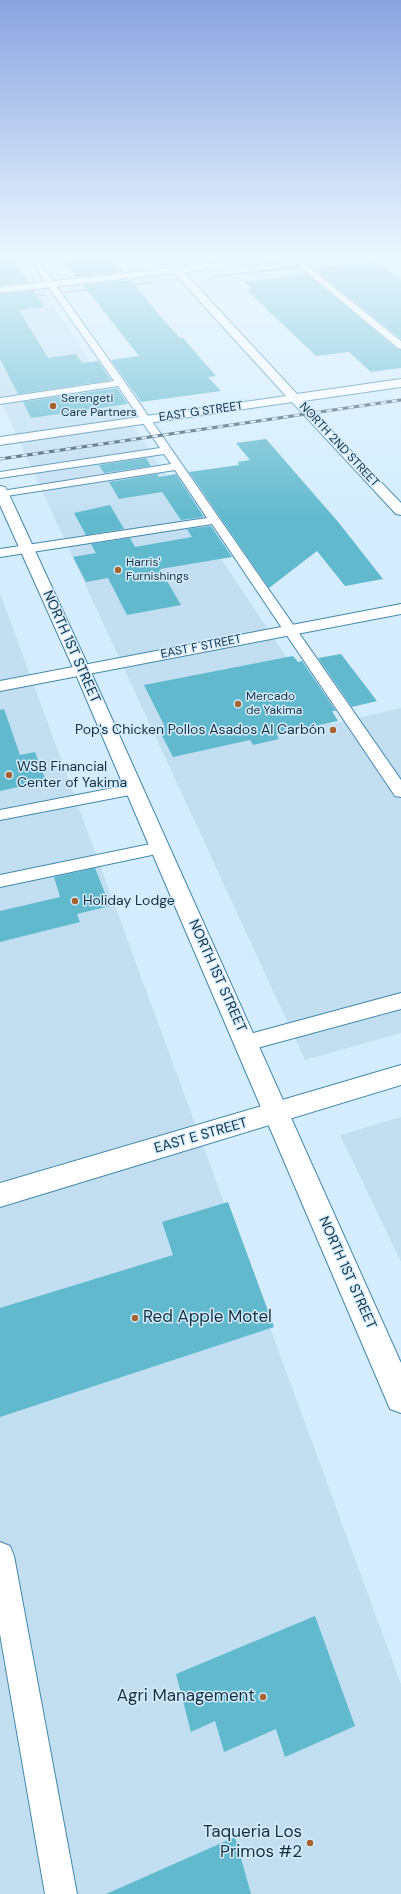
<!DOCTYPE html>
<meta charset="utf-8">
<style>
body{margin:0}
canvas{display:block;background:#d3edfe}
</style>
<canvas width="401" height="1894"></canvas>
<script>
const c = document.querySelector('canvas').getContext('2d');
c.lineJoin = 'round';
function fillPath(path, color) {
  c.fillStyle = color;
  c.fill(path, 'evenodd');
}
function stroke(path, color, width, dash) {
  c.strokeStyle = color;
  c.lineWidth = width;
  c.lineCap = dash ? 'butt' : 'round';
  c.setLineDash(dash || []);
  c.stroke(path);
}
function write(font, color, halo, rows, align = 'center') {
  c.font = font + ' "DM Sans",sans-serif';
  c.lineWidth = 3;
  c.setLineDash([]);
  c.textBaseline = 'middle';
  c.strokeStyle = halo;
  c.fillStyle = color;
  for (const [text, x, y, turn = 0] of rows) {
    c.save();
    c.translate(x, y);
    c.rotate((+turn || 0) * Math.PI / 180);
    c.textAlign = isNaN(turn) ? turn : align;
    if (halo) c.strokeText(text, 0, 0);
    c.fillText(text, 0, 0);
    c.restore();
  }
}
const built = new Path2D(`
 M 0,256 L 20,256 L 331,724 L 401,708 L 401,1033 L 305,1060 L 0,400 Z
 M 0,593 L 401,1684 L 401,1894 L 0,1894 Z
 M 401,1117 L 401,1262 L 340,1135 Z`);
const stream = new Path2D(`
 M 380,256 L 390,256 L 319,265 L 317,264 Z
 M 297,266 L 299,268 L 214,277 L 212,276 Z
 M 152,281 L 154,283 L 121,287 L 119,286 Z
 M 99,287 L 101,289 L 65,293 L 63,292 Z
 M 46,294 L 44,296 L 0,300 L 0,298 Z`);
const building = new Path2D(`
 M 0,256 L 11,256 L 28,282 L 0,285 Z
 M 91,256 L 110,256 L 123,272 L 76,277 L 62,259 Z
 M 377,261 L 401,279 L 401,339 L 319,273 L 321,273 L 316,268 Z
 M 307,274 L 397,349 L 401,350 L 401,368 L 371,372 L 349,352 L 316,356 L 247,290 L 252,289 L 244,282 Z
 M 130,280 L 168,325 L 180,338 L 183,338 L 216,376 L 208,377 L 221,391 L 141,402 L 111,360 L 139,356 L 83,285 Z
 M 34,291 L 44,307 L 19,310 L 48,358 L 76,354 L 82,363 L 98,361 L 111,380 L 18,394 L 0,359 L 0,294 Z
 M 117,388 L 128,404 L 31,418 L 23,402 Z
 M 266,439 L 339,523 L 383,579 L 345,586 L 317,551 L 269,588 L 189,472 L 239,465 L 238,462 L 250,460 L 236,443 Z
 M 146,458 L 151,466 L 104,473 L 99,465 Z
 M 157,474 L 159,477 L 176,474 L 204,517 L 181,520 L 162,492 L 119,499 L 109,482 Z
 M 110,505 L 124,529 L 86,535 L 74,513 Z
 M 211,526 L 232,557 L 160,569 L 181,605 L 127,615 L 108,578 L 86,582 L 73,557 L 96,553 L 91,544 L 130,538 L 135,547 L 192,537 L 187,529 Z
 M 341,654 L 377,701 L 352,707 L 318,658 Z
 M 293,656 L 298,662 L 302,661 L 336,711 L 332,711 L 338,721 L 276,734 L 279,739 L 253,745 L 250,740 L 173,757 L 158,728 L 165,727 L 144,685 Z
 M 4,709 L 20,755 L 35,752 L 46,781 L 0,791 L 0,710 Z
 M 95,868 L 110,906 L 77,914 L 80,922 L 0,942 L 0,911 L 60,897 L 54,877 Z
 M 228,1202 L 274,1327 L 0,1417 L 0,1308 L 173,1255 L 162,1222 Z
 M 315,1616 L 355,1726 L 285,1757 L 276,1729 L 224,1752 L 215,1721 L 191,1732 L 176,1674 Z
 M 235,1837 L 251,1894 L 106,1894 Z`);
const service = new Path2D(`
 M 27,256 L 35,256 L 124,381 L 401,780 L 401,797 L 395,796 L 212,524 L 0,557 L 0,549 L 207,518 L 175,470 L 0,497 L 0,491 L 2,491 L 171,464 L 164,454 L 0,478 L 0,472 L 160,448 L 118,386 L 0,404 L 0,398 L 114,381 Z
 M 287,256 L 295,256 L 401,341 L 401,349 L 398,348 Z
 M 134,784 L 140,785 L 142,789 L 140,793 L 0,820 L 0,810 Z
 M 160,842 L 166,844 L 168,848 L 166,852 L 0,887 L 0,875 Z
 M 401,993 L 401,1009 L 246,1051 L 239,1049 L 236,1043 L 239,1037 L 246,1035 Z
 M 0,1542 L 10,1546 L 14,1556 L 77,1894 L 45,1894 L 0,1634 Z`);
const minor = new Path2D(`
 M 159,256 L 169,256 L 179,267 L 279,256 L 305,256 L 301,259 L 184,272 L 297,394 L 401,379 L 401,387 L 303,401 L 401,503 L 401,515 L 396,514 L 292,402 L 0,445 L 0,437 L 286,396 L 174,273 L 0,293 L 0,287 L 170,268 Z
 M 401,604 L 401,614 L 0,691 L 0,681 Z
 M 401,1065 L 401,1085 L 0,1207 L 0,1183 Z`);
const secondary = new Path2D(`
 M 0,486 L 5,487 L 7,490 L 90,670 L 401,1363 L 401,1413 L 390,1409 L 74,670 L 0,505 Z`);
const rail = new Path2D(`
 M 0,459 L 401,400`);
const markers = [
 [53,406,4,"#a66331"],
 [118,570,4,"#a66331"],
 [238,704,4,"#a66331"],
 [333,730,4,"#a66331"],
 [9,775,4,"#a66331"],
 [75,901,4,"#a66331"],
 [135,1318,4,"#a66331"],
 [263,1697,4,"#a66331"],
 [310,1843,4,"#a66331"]
];
const farPoinames = [
 ["Serengeti",61,399],
 ["Care Partners",61,413],
 ["Harris'",126,563],
 ["Furnishings",126,577],
 ["Mercado",246,697],
 ["de Yakima",246,711]
];
const farStreetnames = [
 ["EAST G STREET",201,412,-8],
 ["NORTH 2ND STREET",339,445,47],
 ["EAST F STREET",201,647,-11]
];
const streetNames = [
 ["NORTH 1ST STREET",71,647,66],
 ["NORTH 1ST STREET",217,976,66],
 ["EAST E STREET",201,1136,-16],
 ["NORTH 1ST STREET",347,1273,66]
];
const poiNames = [
 ["Pop's Chicken Pollos Asados Al Carbón",325,730,"right"],
 ["WSB Financial",17,767],
 ["Center of Yakima",17,783],
 ["Holiday Lodge",83,901]
];
const nearPoinames = [
 ["Red Apple Motel",143,1318,"left"],
 ["Agri Management",255,1697],
 ["Taqueria Los",302,1833],
 ["Primos #2",302,1853]
];
fillPath(built, '#c2dff2');
fillPath(stream, '#9e8cd4');
fillPath(building, '#60b9cd');
stroke(service, '#4287ac', 2);
stroke(minor, '#4287ac', 2);
stroke(secondary, '#4287ac', 2);
fillPath(service, '#fff');
fillPath(minor, '#fff');
fillPath(secondary, '#fff');
stroke(rail, '#375464', 3);
stroke(rail, '#d3edfe', 2, [5.5]);
const sky = c.createLinearGradient(0, 0, 0, 521);
sky.addColorStop(0, '#8aa4e0');
sky.addColorStop(0.49, '#ebf7ff');
sky.addColorStop(1, '#ebf7ff00');
c.fillStyle = sky;
c.fillRect(0, 0, 401, 521);
for (const [x, y, r, color] of markers) {
  const dot = new Path2D();
  dot.arc(x, y, r, 0, 2 * Math.PI);
  c.fillStyle = color;
  c.fill(dot);
  stroke(dot, '#d3edfe', 1.5);
}
write('12px', '#133040', '#d3edfe', farPoinames, 'left');
write('12px', '#133040', '#d3edfe', farStreetnames);
write('14px', '#133040', '#d3edfe', streetNames);
write('14px', '#133040', '#d3edfe', poiNames, 'left');
write('17px', '#133040', '#d3edfe', nearPoinames, 'right');
</script>
